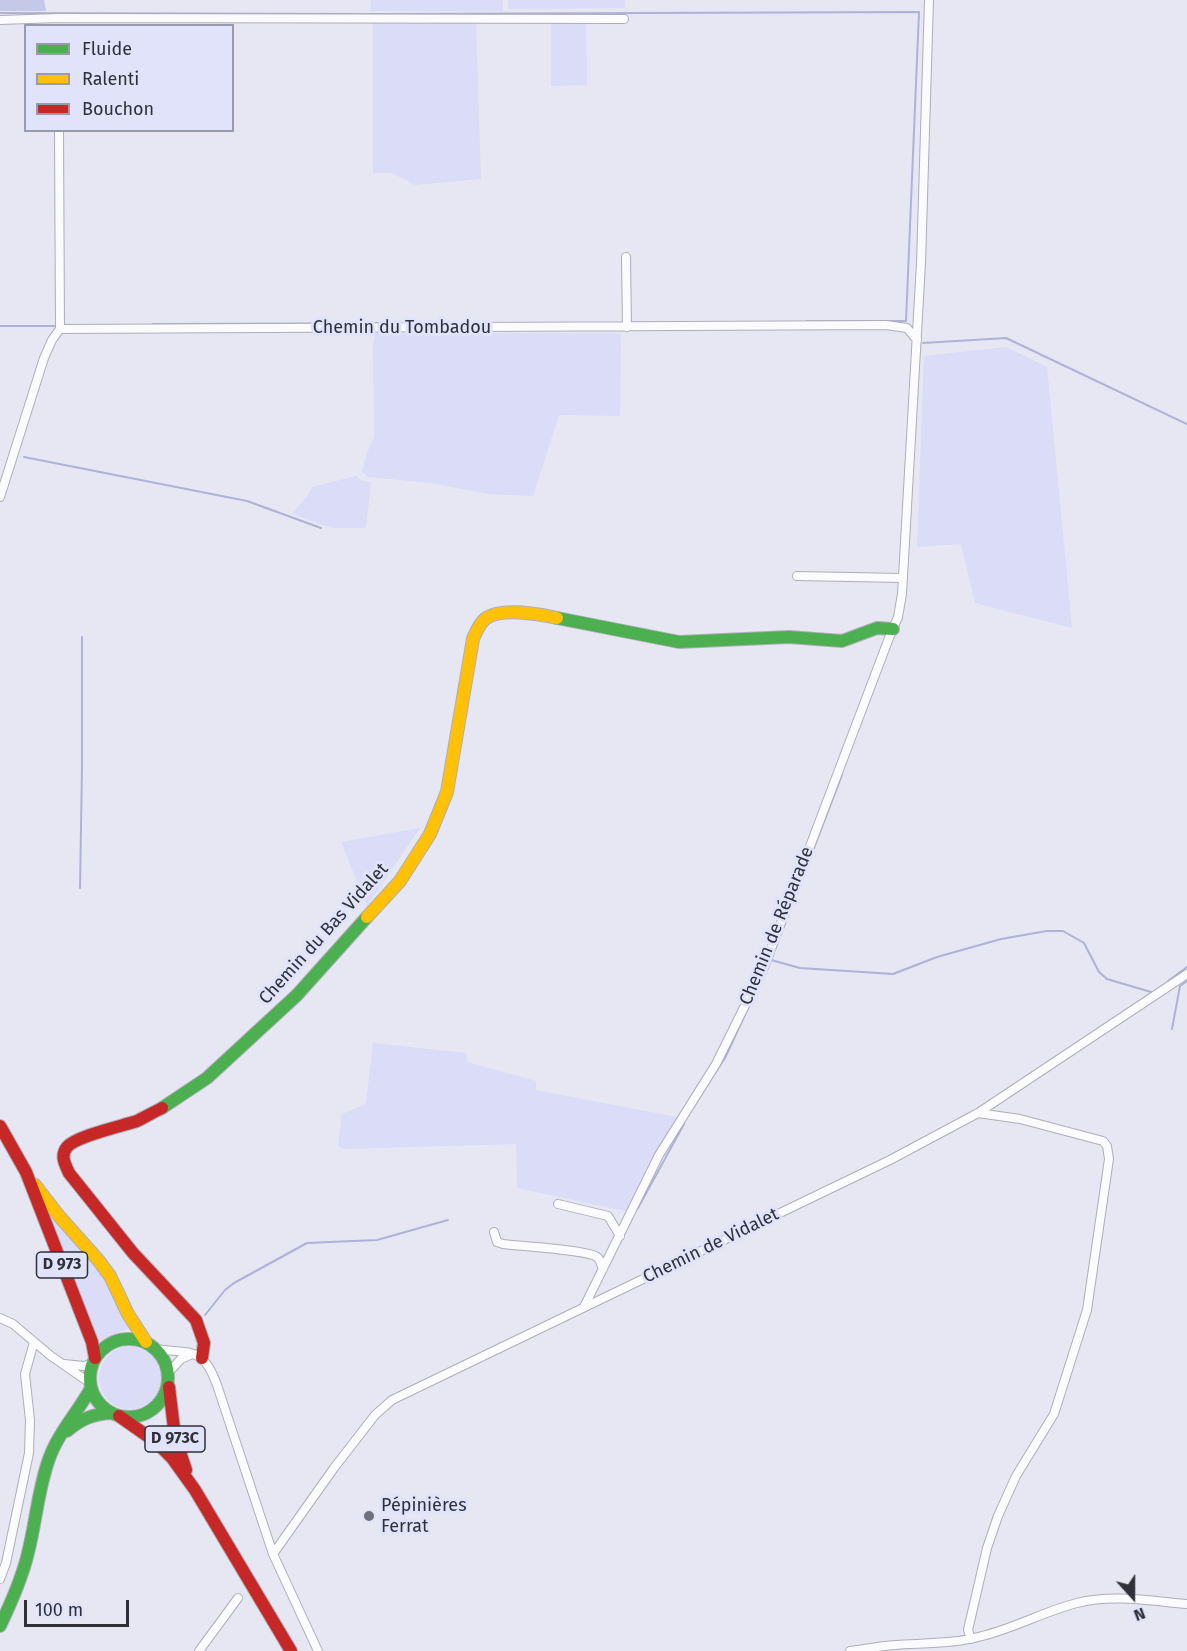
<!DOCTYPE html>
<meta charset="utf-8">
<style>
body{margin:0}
#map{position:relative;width:1187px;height:1651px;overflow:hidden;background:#e6e7f3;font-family:"Fira Sans",sans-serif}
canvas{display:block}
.legend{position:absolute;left:24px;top:24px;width:210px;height:108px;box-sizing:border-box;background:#e0e3f9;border:2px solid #999bac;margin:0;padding:8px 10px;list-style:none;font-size:18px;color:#2f3038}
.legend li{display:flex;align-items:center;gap:12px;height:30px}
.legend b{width:30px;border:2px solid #999bac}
.north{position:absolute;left:1103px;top:1567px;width:60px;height:60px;-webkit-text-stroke:4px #e0e3f9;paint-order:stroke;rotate:159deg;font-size:16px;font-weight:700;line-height:24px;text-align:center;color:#2f3038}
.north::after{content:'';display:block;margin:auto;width:21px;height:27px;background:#2f3038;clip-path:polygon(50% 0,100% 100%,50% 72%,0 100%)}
.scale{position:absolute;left:24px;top:1600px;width:105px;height:27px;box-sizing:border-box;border:3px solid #2f3038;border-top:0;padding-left:8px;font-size:18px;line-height:21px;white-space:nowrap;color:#2f3038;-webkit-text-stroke:4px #e0e3f9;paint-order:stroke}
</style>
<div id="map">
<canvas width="1187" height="1651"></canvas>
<ul class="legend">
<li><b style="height:8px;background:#4caf50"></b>Fluide</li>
<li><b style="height:8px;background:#ffc107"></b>Ralenti</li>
<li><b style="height:8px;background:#c62828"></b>Bouchon</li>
</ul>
<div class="north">N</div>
<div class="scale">100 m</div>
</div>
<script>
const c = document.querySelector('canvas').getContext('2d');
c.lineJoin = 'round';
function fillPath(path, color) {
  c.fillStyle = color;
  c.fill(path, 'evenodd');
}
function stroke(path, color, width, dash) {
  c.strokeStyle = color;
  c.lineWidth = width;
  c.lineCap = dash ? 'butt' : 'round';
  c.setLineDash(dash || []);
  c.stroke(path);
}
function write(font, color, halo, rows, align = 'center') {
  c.font = font + ' "Fira Sans",sans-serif';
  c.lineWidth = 6;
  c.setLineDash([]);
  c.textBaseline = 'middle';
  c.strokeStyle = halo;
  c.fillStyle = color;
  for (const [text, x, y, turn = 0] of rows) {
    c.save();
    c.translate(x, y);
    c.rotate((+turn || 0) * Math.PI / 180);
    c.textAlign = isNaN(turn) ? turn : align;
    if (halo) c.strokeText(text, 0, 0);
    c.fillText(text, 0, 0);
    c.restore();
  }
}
const green = new Path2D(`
 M 371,0 L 503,0 L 503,11 L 370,11 Z
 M 508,0 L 625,0 L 625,8 L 508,9 Z
 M 373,21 L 476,22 L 481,179 L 415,185 L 392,173 L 373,173 Z
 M 551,21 L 586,22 L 587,85 L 551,86 Z
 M 375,333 L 621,333 L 620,416 L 559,415 L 533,496 L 489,494 L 431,483 L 368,477 L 362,471 L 367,453 L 374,437 L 373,344 Z
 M 1006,347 L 1047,367 L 1072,628 L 975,603 L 961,544 L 917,547 L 924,356 Z
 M 356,476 L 362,481 L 371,482 L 366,528 L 332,528 L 292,514 L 307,496 L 312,487 Z
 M 420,828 L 367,906 L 341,842 Z
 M 373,1043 L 466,1053 L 467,1062 L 536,1081 L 536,1090 L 677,1117 L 626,1211 L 517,1188 L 516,1144 L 344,1149 L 338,1146 L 342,1114 L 366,1104 Z
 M 56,1219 L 104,1276 L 131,1328 L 104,1338 L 97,1343 L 51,1221 Z
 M99 1378a31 31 0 1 1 62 0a31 31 0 1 1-62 0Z`);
const forest = new Path2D(`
 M 0,0 L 44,0 L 46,11 L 0,11 Z`);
const stream = new Path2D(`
 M 0,13 L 373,14 L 919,12 L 906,321 L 807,321
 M 153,324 L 462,323
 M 0,326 L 57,326
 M 923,343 L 1006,338 L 1187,424
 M 24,457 L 247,501 L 321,528
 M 842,775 L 771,960 L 800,968 L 893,974 L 937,957 L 1001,939 L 1047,931 L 1063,931 L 1084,943 L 1099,972 L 1107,979 L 1151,992
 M 80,888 L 82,767 L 82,637
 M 1168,981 L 1187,967
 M 1172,1029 L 1180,986 L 1187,981
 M 715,1073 L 725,1058 L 749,1006
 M 638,1208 L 684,1124
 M 205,1315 L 225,1290 L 234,1283 L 307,1243 L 377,1240 L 448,1220`);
const street = new Path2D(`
 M 0,20 L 59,18 L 624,19
 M 59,130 L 60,329
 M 626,257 L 627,327
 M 0,497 L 44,358 L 52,340 L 60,329 L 886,325 L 907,328 L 917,340
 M 797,576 L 903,578
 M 558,1204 L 608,1216 L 620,1236
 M 494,1232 L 497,1242 L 503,1244 C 519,1246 588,1250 597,1257 C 601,1260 601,1265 603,1269
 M 584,1307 L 659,1155 L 716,1064 L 765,965 L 889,638 L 898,617 L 902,594 L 921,263 L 929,0
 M 0,1318 L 13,1324 L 51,1356 L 90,1383
 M 156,1349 C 191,1354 203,1346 217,1385 L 273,1554 L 318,1651
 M 64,1364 L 84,1366 L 93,1363
 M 168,1373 L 181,1359 L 192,1354
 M 273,1554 L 334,1468 L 375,1415 L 392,1400 L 890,1160 L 978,1113 L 1187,974
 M 0,1579 L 6,1563 L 29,1453 L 30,1420 L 25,1374 L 34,1342
 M 971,1639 L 968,1630 L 987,1548 L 998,1516 L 1016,1476 L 1054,1414 L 1087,1310 L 1109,1159 L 1107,1146 L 1103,1141 L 1020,1119 L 978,1113
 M 199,1651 L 238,1598
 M 850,1651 C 865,1649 880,1646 896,1645 C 925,1643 954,1644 982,1636 C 1015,1628 1045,1611 1077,1603 C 1113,1594 1151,1601 1187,1604`);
const fast = new Path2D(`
 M 557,618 L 679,642 L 789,637 L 842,641 L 877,628 L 893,629
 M 162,1108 L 207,1078 L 297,995 L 367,917
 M90 1378a39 39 0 1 1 78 0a39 39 0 1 1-78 0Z
 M 67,1431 C 81,1419 93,1414 111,1413
 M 0,1626 C 11,1603 22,1579 28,1553 C 36,1522 38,1489 49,1459 C 58,1433 78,1412 91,1388`);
const slow = new Path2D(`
 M 367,917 L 400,881 L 430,834 L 447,792 L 473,639 C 476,632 479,624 485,619 C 500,607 539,614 557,618
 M 35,1185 L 59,1216 L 99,1261 L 110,1276 L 128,1314 L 146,1342`);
const jam = new Path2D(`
 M 162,1108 C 154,1112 145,1117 137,1121 C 122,1126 76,1136 67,1147 C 60,1156 65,1164 69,1173 L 133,1253 L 196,1320 L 204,1343 L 202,1358
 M 0,1126 L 26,1172 L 92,1342 L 95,1358
 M 169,1387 L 175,1437 L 186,1470
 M 119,1416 L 156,1442 L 172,1458 L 195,1490 L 291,1651`);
const markers = [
 [369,1516,6,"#6f7079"]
];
const shields = [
 [62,1265,51],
 [175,1439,60]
];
const shieldNames = [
 ["D 973",62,1265],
 ["D 973C",175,1439]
];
const streetNames = [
 ["Chemin du Tombadou",402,328],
 ["Chemin de Réparade",777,926,-68],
 ["Chemin du Bas Vidalet",324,934,-48],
 ["Chemin de Vidalet",711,1246,-26]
];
const poiNames = [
 ["Pépinières",381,1506],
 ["Ferrat",381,1527]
];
fillPath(green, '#dadcf8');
fillPath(forest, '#c6c8e7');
stroke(stream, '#afb2d6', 2);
stroke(street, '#adaeb7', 10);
stroke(fast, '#adaeb7', 14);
stroke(slow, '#adaeb7', 14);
stroke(jam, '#adaeb7', 14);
stroke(street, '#fbfbfd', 8);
stroke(fast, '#4caf50', 12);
stroke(slow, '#ffc107', 12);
stroke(jam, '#c62828', 12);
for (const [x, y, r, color] of markers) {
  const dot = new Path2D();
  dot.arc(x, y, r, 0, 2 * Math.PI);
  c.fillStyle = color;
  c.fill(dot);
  stroke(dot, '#e0e3f9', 2);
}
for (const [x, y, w] of shields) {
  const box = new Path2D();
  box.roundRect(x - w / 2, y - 13, w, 26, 4.5);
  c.fillStyle = '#e0e3f9';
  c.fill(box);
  stroke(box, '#2f3038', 1.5);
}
write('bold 16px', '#2f3038', null, shieldNames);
write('18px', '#2f3038', '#e0e3f9', streetNames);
write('18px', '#2f3038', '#e0e3f9', poiNames, 'left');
</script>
